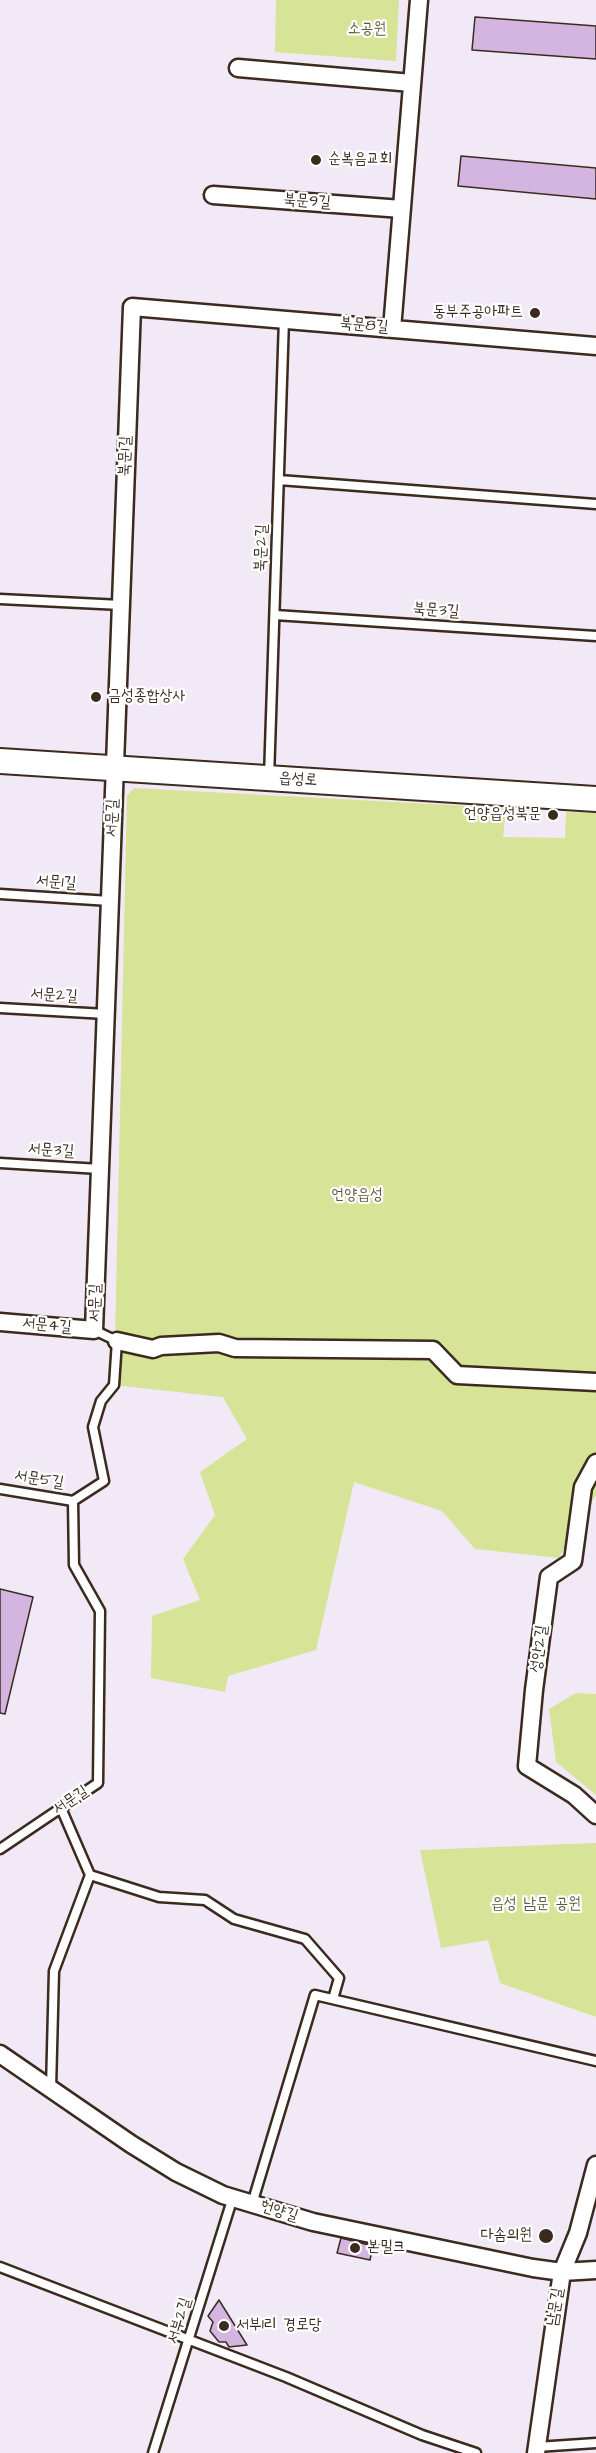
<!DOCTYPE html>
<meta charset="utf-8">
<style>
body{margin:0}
canvas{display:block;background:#f2e9f6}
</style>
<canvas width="596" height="2453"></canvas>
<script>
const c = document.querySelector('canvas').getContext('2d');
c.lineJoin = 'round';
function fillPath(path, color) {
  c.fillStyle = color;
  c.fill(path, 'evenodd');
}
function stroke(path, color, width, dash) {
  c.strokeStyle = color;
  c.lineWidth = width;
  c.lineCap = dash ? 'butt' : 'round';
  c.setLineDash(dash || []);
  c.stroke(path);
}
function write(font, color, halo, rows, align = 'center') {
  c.font = font + ' "Architects Daughter","Poor Story",sans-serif';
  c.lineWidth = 4.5;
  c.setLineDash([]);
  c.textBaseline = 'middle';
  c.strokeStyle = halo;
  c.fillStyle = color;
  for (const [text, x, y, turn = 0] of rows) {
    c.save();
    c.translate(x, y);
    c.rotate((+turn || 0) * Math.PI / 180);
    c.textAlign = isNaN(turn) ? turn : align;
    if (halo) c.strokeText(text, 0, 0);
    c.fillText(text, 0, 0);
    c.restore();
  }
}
const green = new Path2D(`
 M 276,0 L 399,0 L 396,61 L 275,52 Z
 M 134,788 L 506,808 L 503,837 L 565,838 L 566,812 L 596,813 L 596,1495 L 559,1558 L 475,1549 L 442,1511 L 354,1482 L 316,1650 L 228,1676 L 225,1692 L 151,1678 L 152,1616 L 200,1600 L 183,1559 L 215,1515 L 200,1472 L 247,1439 L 223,1397 L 114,1385 L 127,796 Z
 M 576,1693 L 596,1694 L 596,1795 L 556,1762 L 549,1709 Z
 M 596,1843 L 596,2017 L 500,1983 L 488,1940 L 441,1948 L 420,1850 Z`);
const building = new Path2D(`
 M 475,17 L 596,26 L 596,59 L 472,50 Z
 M 461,156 L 596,168 L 596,199 L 458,186 Z
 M 0,1589 L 33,1597 L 5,1714 L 0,1713 Z
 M 341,2238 L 373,2246 L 370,2260 L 337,2253 Z
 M 219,2300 L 247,2345 L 229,2347 L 226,2342 L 219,2342 L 210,2331 L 213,2322 L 208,2316 Z`);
const lane = new Path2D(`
 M 279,480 L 596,504
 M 0,599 L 121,605
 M 275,615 L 596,636
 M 269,778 L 284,319
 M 0,894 L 110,901
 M 0,1008 L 106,1014
 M 0,1163 L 100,1169
 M 0,1489 L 73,1501
 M 0,1849 L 98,1783 L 100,1611 L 74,1565 L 73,1501 L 104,1481 L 93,1427 L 101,1401 L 114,1385 L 117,1341 L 94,1330
 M 90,1875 L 159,1897 L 205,1900 L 234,1919 L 305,1939 L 339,1978 L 333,1999
 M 51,2089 L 54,1971 L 90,1875 L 61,1808
 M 252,2204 L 315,1995 L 596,2061
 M 0,2267 L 286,2377 L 422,2435 L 476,2453
 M 537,2447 L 596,2443
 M 153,2453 L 233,2197`);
const street = new Path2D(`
 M 238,68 L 412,83
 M 213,195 L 402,209
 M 392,329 L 419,0
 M 0,1322 L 94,1330 L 132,307 L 596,346
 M 117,1341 L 153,1349 L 161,1346 L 219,1343 L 235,1348 L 433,1350 L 457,1375 L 596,1382
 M 596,1463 L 583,1487 L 573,1561 L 549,1577 L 534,1690 L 527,1766 L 574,1795 L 596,1815
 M 0,2054 L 131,2144 L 176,2172 L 223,2195 L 313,2222 L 533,2268 L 562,2272 L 596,2270
 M 536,2453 L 562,2272 L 578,2233 L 596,2165`);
const secondary = new Path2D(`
 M 0,761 L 596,799`);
const markers = [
 [316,160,6,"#3b2a1e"],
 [535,313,6,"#3b2a1e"],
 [96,697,6,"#3b2a1e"],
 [553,815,6,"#3b2a1e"],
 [546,2236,8,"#3b2a1e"],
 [355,2248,6,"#3b2a1e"],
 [224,2326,6,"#3b2a1e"]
];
const parkNames = [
 ["소공원",367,30],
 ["언양읍성",357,1196],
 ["읍성 남문 공원",536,1905]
];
const poiNames = [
 ["순복음교회",328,160],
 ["동부주공아파트",523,313,"right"],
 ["금성종합상사",108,697],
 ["언양읍성북문",541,815,"right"],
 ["다솜의원",532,2236,"right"],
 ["본밀크",367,2248],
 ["서부1리 경로당",236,2326]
];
const streetNames = [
 ["북문9길",307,202,4],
 ["북문8길",364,326,5],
 ["북문1길",126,456,-88],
 ["북문2길",262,548,-88],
 ["북문3길",436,611,4],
 ["읍성로",298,780,4],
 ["서문길",113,818,-88],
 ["서문1길",56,883,4],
 ["서문2길",54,996,3],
 ["서문3길",51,1151,3],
 ["서문길",96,1303,-89],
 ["서문4길",47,1326,5],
 ["서문5길",39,1480,9],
 ["성안2길",540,1649,-82],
 ["서문길",71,1801,-34],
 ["헌양길",279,2212,17],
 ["남문길",556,2307,-81],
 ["서부2길",180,2321,-73]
];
fillPath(green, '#d7e396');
fillPath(building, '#d4b5e1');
stroke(building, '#3b2a1e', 1.5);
stroke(lane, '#3b2a1e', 13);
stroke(street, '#3b2a1e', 21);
stroke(secondary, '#3b2a1e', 28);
stroke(lane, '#fff', 8);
stroke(street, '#fff', 16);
stroke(secondary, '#fff', 24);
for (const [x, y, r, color] of markers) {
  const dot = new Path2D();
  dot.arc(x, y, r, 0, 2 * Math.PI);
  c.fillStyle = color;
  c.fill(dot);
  stroke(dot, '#fff', 2);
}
write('16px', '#62583c', '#fff', parkNames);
write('16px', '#3b2a1e', '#fff', poiNames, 'left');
write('16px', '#3b2a1e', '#fff', streetNames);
</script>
